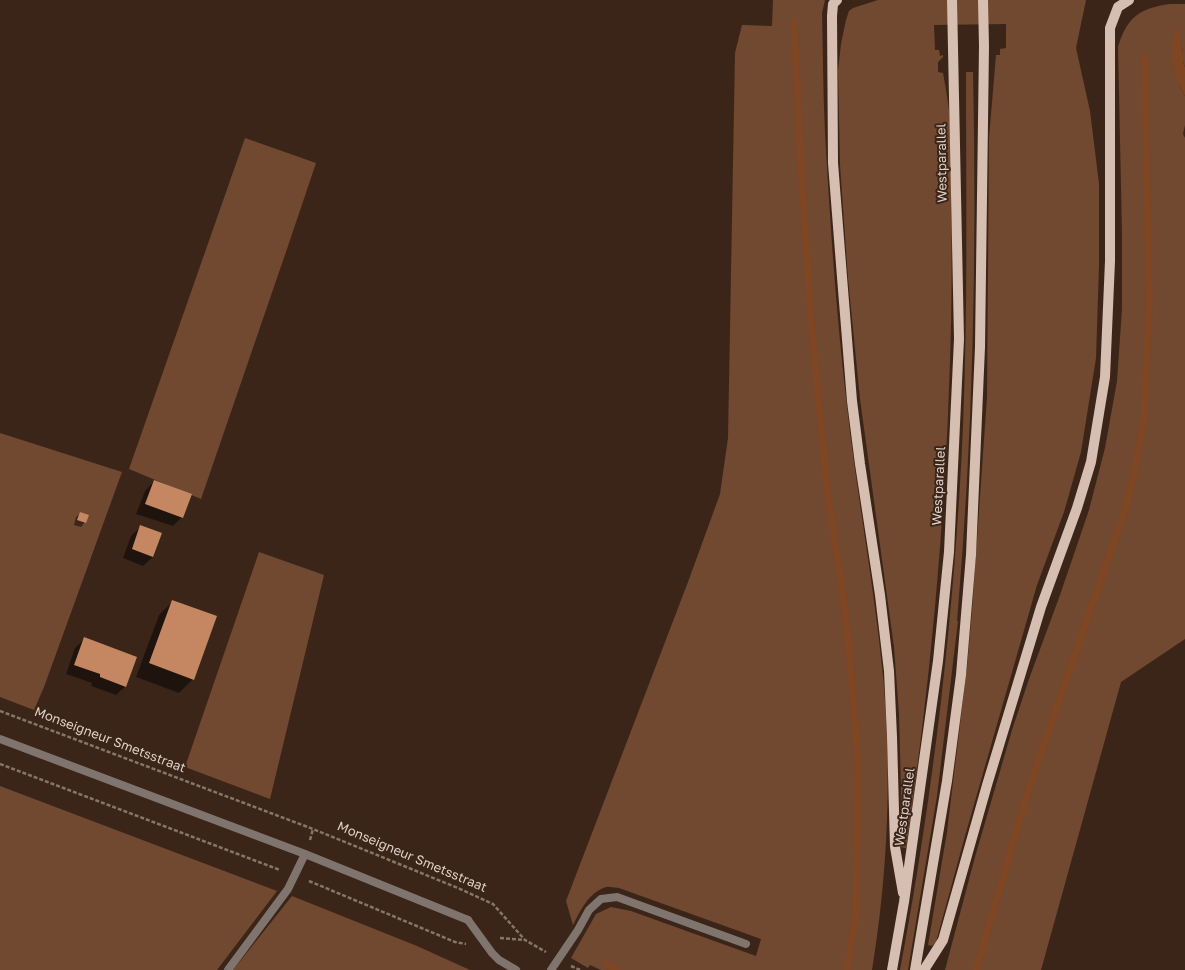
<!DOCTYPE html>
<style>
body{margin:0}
canvas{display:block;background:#3b2519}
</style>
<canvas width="1185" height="970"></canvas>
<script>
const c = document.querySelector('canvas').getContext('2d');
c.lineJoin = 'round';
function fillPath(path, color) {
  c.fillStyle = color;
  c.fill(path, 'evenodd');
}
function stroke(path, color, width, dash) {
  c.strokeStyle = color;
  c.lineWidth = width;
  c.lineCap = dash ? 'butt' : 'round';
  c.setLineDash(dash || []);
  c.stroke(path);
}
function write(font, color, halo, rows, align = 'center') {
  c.font = font + ' "Golos Text",sans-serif';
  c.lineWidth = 4;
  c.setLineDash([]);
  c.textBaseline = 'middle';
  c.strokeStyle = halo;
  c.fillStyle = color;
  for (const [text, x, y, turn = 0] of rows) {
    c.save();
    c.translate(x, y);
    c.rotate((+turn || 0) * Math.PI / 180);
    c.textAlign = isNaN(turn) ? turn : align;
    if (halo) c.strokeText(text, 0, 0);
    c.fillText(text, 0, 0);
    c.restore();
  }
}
const green = new Path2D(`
 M 773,0 L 825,0 L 822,13 C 823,53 823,93 825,133 C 830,222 836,310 846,398 C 856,491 874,583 883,676 C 892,774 888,873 872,970 L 601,970 L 590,965 L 588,968 L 571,958 L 596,914 L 611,907 L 631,911 L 756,956 L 761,939 L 619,888 C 615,888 610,886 606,887 C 588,893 581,910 573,925 L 566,901 L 688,582 L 720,494 L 728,438 L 735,53 L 742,25 L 772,26 Z
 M 878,0 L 1086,0 L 1076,48 L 1090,111 L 1099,184 L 1099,265 L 1096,358 L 1081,452 L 1064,512 L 1037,585 L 965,836 L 936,942 L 932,946 L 928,945 L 947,832 L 967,667 L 972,611 L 987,397 L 989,138 L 996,55 L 1000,55 L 1000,49 L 1006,48 L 1006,24 L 934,25 L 935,50 L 939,50 L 940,56 L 943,55 L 943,57 L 938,62 L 938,72 L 943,73 C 946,89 949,106 950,123 C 952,146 951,170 951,193 C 952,249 952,305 950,362 C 945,525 930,687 906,848 L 900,847 L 901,788 L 899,714 L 894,647 L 860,399 L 848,278 L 840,165 L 838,71 L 841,44 L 846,20 L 849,11 L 853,8 Z
 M 1170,4 L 1185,4 L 1185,67 L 1183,62 L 1183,52 L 1178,30 L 1172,64 L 1180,87 L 1185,96 L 1185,125 L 1183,134 L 1185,138 L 1185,639 L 1121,682 L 1041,970 L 945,970 L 975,857 L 1012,730 L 1029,679 L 1060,595 L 1089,510 L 1105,448 L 1117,381 L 1122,309 L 1122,233 L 1118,47 C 1127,17 1140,8 1170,4 Z
 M 966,72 L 973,72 C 977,255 973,438 957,621 L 958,621 L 937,796 L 908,970 L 900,970 C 934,791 955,608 963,426 C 968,308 966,190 966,72 Z
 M 245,138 L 316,163 L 288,246 L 201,499 L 129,469 Z
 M 0,433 L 122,472 L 44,687 L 34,710 L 0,697 Z
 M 259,552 L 324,575 L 270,799 L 185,767 Z
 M 0,786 L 277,891 L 217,970 L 0,970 Z
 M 292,896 L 417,946 L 470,970 L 233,970 Z`);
const water = new Path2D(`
 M 1175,30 L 1179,30 L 1183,53 L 1183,62 L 1185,67 L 1185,96 C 1171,71 1168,58 1175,30 Z`);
const shadow = new Path2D(`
 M 154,481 L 182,517 L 173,526 L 136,514 L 145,491 Z
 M 81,513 L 85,522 L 81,527 L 74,525 L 76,517 Z
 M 140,527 L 153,557 L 143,566 L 123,558 L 131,536 Z
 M 173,601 L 193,679 L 179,693 L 136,677 L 159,615 Z
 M 85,638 L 126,686 L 116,695 L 91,686 L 92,683 L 66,674 L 75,648 Z`);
const stream = new Path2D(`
 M 794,22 L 801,167 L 811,321 L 827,490 L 842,588 L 850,659 L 858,765 L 856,914 L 847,970
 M 606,964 L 617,970
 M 976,970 L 1030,785 L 1125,510 L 1133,480 L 1144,417 L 1149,305 L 1145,57`);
const building = new Path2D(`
 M 154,480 L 192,494 L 183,518 L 145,504 Z
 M 80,512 L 89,515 L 86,523 L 77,520 Z
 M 140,525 L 162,533 L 153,557 L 132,549 Z
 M 172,600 L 217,616 L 194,680 L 149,663 Z
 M 84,637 L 137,657 L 126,687 L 100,677 L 100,674 L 74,665 Z`);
const path = new Path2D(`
 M 0,711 L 313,829 L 458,888 L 493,904 L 525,940 L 546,952
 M 0,764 L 280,870
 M 310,840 L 313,829
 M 309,881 L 455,942 L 466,944
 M 500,938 L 525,940
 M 571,966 L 580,970`);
const service = new Path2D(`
 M 468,920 L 492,953 L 499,960 L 516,970
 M 228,970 L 288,889 L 305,854
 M 551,970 L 578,930 L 589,910 L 601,899 L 617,897 L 746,944`);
const minor = new Path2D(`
 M 0,739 L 305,854 L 468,920`);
const primary = new Path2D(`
 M 837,0 L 833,4 L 832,16 L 833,163 L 842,277 L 852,401 L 860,464 L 880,595 L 889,671 L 892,737 L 895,847 L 903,893
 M 892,970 L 904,902 L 938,661 L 949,552 L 959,339 L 952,0
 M 915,970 L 947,781 L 961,675 L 971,555 L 980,347 L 984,46 L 983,0
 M 924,970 L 943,940 L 987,785 L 1041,607 L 1077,508 L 1091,462 L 1105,377 L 1110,261 L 1110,28 L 1118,7 L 1129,0`);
const streetNames = [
 ["Westparallel",942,163,-91],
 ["Westparallel",939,486,-87],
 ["Monseigneur Smetsstraat",110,740,21],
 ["Westparallel",905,807,-82],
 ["Monseigneur Smetsstraat",412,857,23]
];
fillPath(green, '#714830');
fillPath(water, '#7e4622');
fillPath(shadow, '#0007');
stroke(stream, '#7e4622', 7);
fillPath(building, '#c58762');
stroke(path, '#87756b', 2.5, [4, 2]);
stroke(service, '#80756e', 8);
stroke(minor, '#80756e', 8);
stroke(primary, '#d6beb1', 10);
write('13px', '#dfd1c9', '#3b2519', streetNames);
</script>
